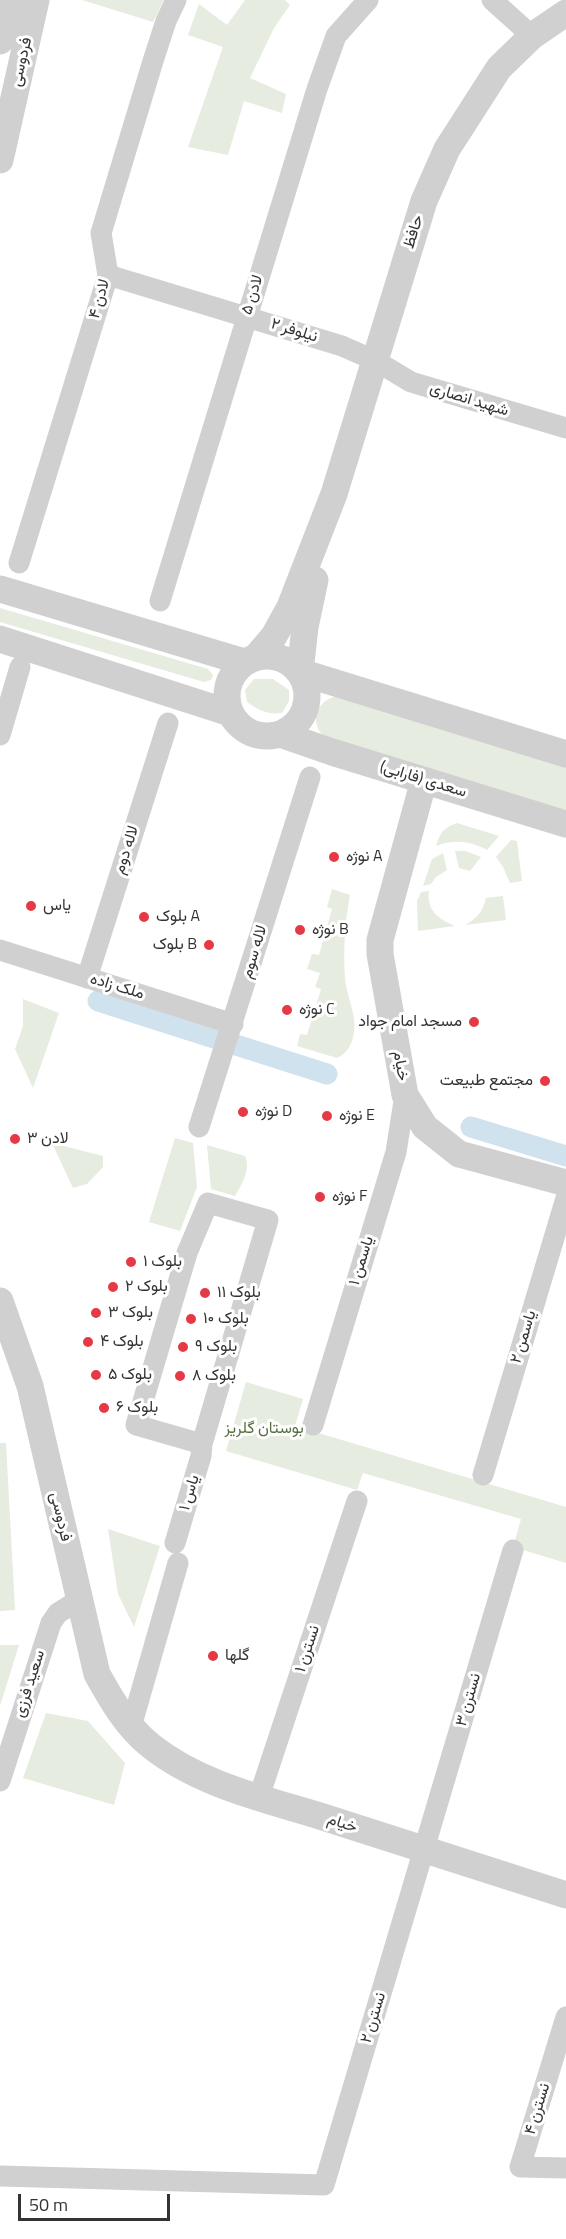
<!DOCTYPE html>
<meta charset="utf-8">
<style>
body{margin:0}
#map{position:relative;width:566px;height:2239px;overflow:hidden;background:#fff;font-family:"Titillium Web",sans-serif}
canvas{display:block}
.scale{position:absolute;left:18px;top:2194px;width:152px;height:27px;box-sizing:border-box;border:3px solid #333;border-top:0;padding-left:8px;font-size:18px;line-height:21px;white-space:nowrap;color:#333;-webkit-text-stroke:4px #fff;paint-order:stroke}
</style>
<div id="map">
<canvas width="566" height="2239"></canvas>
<div class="scale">50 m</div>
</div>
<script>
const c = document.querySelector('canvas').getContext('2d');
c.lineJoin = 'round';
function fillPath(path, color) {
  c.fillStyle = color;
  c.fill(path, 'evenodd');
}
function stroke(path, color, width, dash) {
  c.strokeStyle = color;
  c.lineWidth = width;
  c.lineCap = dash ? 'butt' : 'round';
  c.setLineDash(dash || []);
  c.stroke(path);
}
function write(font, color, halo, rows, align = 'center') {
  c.font = font + ' "Titillium Web",Vazirmatn,sans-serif';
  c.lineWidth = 6;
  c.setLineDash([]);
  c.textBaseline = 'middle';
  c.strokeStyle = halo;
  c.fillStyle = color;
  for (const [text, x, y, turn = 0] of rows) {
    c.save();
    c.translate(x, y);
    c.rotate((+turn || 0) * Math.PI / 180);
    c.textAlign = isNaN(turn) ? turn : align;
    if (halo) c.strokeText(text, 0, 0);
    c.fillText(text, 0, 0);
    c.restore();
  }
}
const green = new Path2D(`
 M 82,0 L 164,0 L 153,22 Z
 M 245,0 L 285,0 L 290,5 L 274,28 L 250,78 L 286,94 L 282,113 L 244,101 L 228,155 L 188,147 L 223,47 L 188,35 L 199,4 L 227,25 Z
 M 0,608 L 208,669 L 213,675 L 211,680 L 204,682 L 0,622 Z
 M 254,679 L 273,679 L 289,690 L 289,701 L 282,713 C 266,715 259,710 247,702 L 245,690 Z
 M 337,696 L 566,765 L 566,813 L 324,737 C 309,721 316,701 337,696 Z
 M 457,823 L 499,836 L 487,850 C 470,841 454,839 436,846 C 440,833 443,828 457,823 Z
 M 511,840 L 517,841 L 522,881 L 510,883 L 503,867 L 496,857 Z
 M 455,851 L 465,851 L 481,857 L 470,871 L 459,868 Z
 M 443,853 L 447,870 L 436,877 L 431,884 L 423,886 L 432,859 Z
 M 332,889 L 350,895 C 345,921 343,950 345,978 C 346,995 357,1015 354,1032 C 352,1044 348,1053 337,1058 L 297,1046 L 300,1034 L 307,1035 L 321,989 L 315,987 L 320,973 L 307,969 L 312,954 L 319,955 L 332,909 L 327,907 Z
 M 429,891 C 426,911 440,920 455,926 L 418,931 L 417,901 L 421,892 Z
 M 503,896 L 506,920 L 465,925 C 476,919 483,912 486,898 Z
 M 23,999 L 59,1013 L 33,1088 L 15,1049 L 23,1026 Z
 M 175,1138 L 193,1143 L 197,1187 L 180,1231 L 149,1222 Z
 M 52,1143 L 103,1156 L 103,1167 L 87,1184 L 73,1188 Z
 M 207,1145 L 245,1156 C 251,1169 242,1184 235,1196 L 211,1189 Z
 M 246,1382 L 303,1399 L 295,1426 L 566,1507 L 566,1563 L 513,1547 L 521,1519 L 363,1473 L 357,1490 L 226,1451 Z
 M 0,1443 L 6,1443 L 15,1610 L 0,1611 Z
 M 108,1529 L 160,1546 L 134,1627 L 118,1594 Z
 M 0,1645 L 19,1645 L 0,1706 Z
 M 46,1713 L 88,1721 L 125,1763 L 114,1805 L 23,1778 Z`);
const canal = new Path2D(`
 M 98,1001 L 327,1074
 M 471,1127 L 566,1156`);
const minor = new Path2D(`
 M 492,0 L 532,36
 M 108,275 L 342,346 L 376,361 L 411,382 L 566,428
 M 19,563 L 108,275 L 101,233 L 153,61 L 166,21 L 176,0
 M 160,601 L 317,89 L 336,36 L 368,0
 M 0,735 L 20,667
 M 0,950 L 233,1024
 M 87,978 L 168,723
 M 199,1127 L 310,777
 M 313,1425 L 396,1152 L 405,1095
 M 483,1475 L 566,1198
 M 175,1543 L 201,1456 L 202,1444 L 268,1220 L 208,1203 L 187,1253 L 136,1425 L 202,1444
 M 131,1727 L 178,1563
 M 0,1781 L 51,1623 L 58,1613 L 79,1600
 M 259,1797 L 357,1501
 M 566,2017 L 520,2167 L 566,2168
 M 0,2176 L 324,2185 L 513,1550`);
const tertiary = new Path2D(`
 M 0,41 L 10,0
 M 0,160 L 36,0
 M 315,580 L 305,627 L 300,672 L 566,754
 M 0,589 L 244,662
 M 0,639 L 230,713
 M227 696a40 40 0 1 1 80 0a40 40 0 1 1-80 0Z
 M 257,656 L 274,636 L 290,607 L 334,494 L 424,201 L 447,149 L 499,68 L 532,36 L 566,13
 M 280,734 L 332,752 L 566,824
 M 424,780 L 380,940 L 380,954 L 405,1095 L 425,1127 L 459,1154 L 566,1183
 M 0,1301 L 30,1386 L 97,1674 C 112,1701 127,1727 151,1746 C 200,1785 265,1799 323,1817 C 404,1843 485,1869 566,1895`);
const markers = [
 [334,857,6,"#e63946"],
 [31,906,6,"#e63946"],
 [144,917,6,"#e63946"],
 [300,930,6,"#e63946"],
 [209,945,6,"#e63946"],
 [287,1010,6,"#e63946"],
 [474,1022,6,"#e63946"],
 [545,1081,6,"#e63946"],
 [243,1112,6,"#e63946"],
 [327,1116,6,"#e63946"],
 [15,1139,6,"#e63946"],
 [320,1197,6,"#e63946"],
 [131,1262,6,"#e63946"],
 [113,1287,6,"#e63946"],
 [205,1293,6,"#e63946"],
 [96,1313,6,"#e63946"],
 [191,1319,6,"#e63946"],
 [88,1342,6,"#e63946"],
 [183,1347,6,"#e63946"],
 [96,1375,6,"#e63946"],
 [180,1376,6,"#e63946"],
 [104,1408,6,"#e63946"],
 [213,1656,6,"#e63946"]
];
const streetNames = [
 ["فردوسی",22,62,-77],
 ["حافظ",414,232,-73],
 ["لادن ۵",253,295,-73],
 ["لادن ۴",100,299,-74],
 ["نیلوفر ۲",294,331,17],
 ["شهید انصاری",469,400,17],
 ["سعدی (فارابی)",423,780,17],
 ["لاله دوم",127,850,-72],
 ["لاله سوم",255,952,-73],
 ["ملک زاده",117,987,17],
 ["خیام",400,1066,80],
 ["یاسمن ۱",362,1261,-73],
 ["یاسمن ۲",524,1337,-73],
 ["یاس ۱",190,1493,-73],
 ["فردوسی",60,1517,77],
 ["نسترن ۱",308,1649,-72],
 ["سعید فرزی",30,1684,-72],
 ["نسترن ۳",469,1700,-74],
 ["خیام",342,1824,18],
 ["نسترن ۲",374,2018,-73],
 ["نسترن ۴",538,2109,-73]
];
const poiNames = [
 ["نوژه A",346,857],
 ["یاس",43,906],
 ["بلوک A",156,917],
 ["نوژه B",312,930],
 ["بلوک B",197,945,"right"],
 ["نوژه C",299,1010],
 ["مسجد امام جواد",462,1022,"right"],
 ["مجتمع طبیعت",533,1081,"right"],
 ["نوژه D",255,1112],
 ["نوژه E",339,1116],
 ["لادن ۳",27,1139],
 ["نوژه F",332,1197],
 ["بلوک ۱",143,1262],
 ["بلوک ۲",125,1287],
 ["بلوک ۱۱",217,1293],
 ["بلوک ۳",108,1313],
 ["بلوک ۱۰",203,1319],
 ["بلوک ۴",100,1342],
 ["بلوک ۹",195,1347],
 ["بلوک ۵",108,1375],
 ["بلوک ۸",192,1376],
 ["بلوک ۶",116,1408],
 ["گلها",225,1656]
];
const parkNames = [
 ["بوستان گلریز",264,1429]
];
fillPath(green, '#e6ecdf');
stroke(canal, '#cfe2ee', 21);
stroke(minor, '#d0d0d0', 21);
stroke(tertiary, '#d0d0d0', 27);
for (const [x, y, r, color] of markers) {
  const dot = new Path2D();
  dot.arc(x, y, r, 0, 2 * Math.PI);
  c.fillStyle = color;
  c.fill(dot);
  stroke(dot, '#fff', 2);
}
write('16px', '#333', '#fff', streetNames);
write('16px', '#333', '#fff', poiNames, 'left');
write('16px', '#56703f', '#fff', parkNames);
</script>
